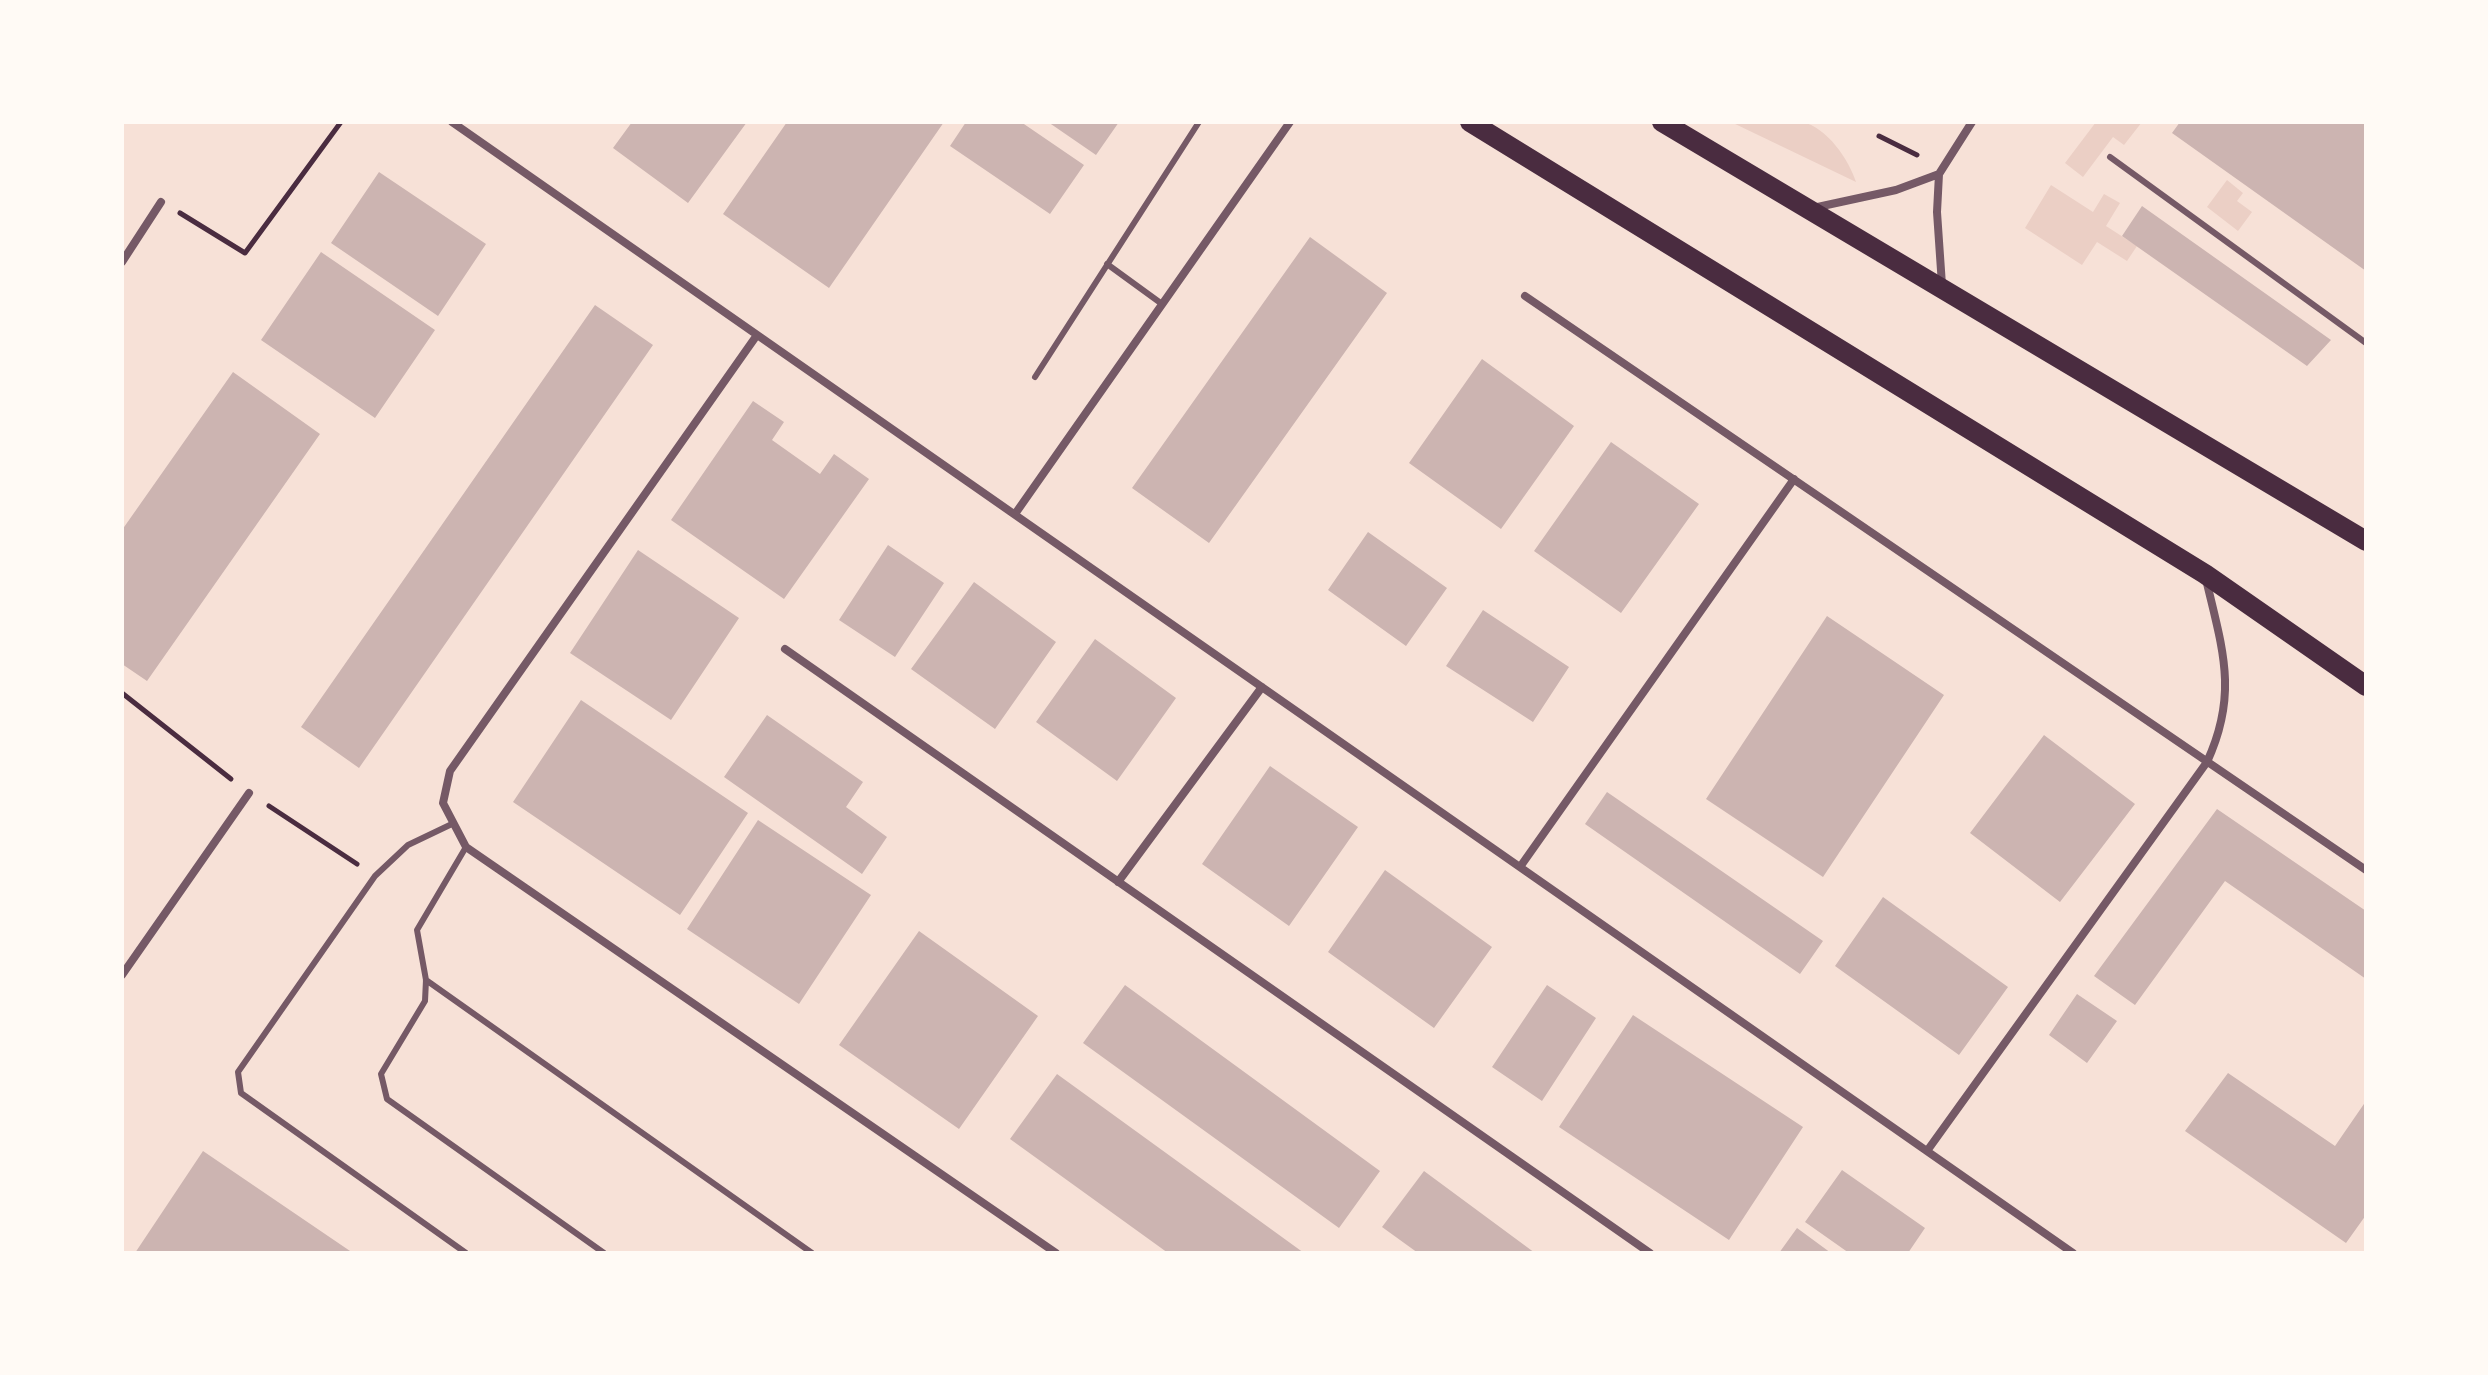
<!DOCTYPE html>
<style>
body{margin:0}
#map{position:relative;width:2488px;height:1375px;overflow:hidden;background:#f7e1d7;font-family:"Open Sans",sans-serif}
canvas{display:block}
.frame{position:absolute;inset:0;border:124px solid #fffaf5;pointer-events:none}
</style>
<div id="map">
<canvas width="2488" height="1375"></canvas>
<div class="frame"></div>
</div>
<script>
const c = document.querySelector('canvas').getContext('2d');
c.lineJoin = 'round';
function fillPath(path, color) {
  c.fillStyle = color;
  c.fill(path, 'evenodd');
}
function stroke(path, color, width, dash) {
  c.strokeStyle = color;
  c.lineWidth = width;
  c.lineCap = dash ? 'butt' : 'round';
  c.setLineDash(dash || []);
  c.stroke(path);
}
const green = new Path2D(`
 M 1731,122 C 1753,122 1780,118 1802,122 C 1827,127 1849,160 1856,182 Z
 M 2096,122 L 2142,122 L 2124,145 L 2113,137 L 2083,177 L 2065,163 Z
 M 2227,180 L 2243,193 L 2237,201 L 2252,212 L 2238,231 L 2207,207 Z
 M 2051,185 L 2093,212 L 2104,194 L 2120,203 L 2106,226 L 2137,246 L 2127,261 L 2097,242 L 2082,265 L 2025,228 Z`);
const building = new Path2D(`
 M 632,122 L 747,122 L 688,203 L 613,148 Z
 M 787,122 L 944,122 L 829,288 L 723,214 Z
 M 966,122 L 1021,122 L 1084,165 L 1050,214 L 950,146 Z
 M 1048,122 L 1119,122 L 1096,155 Z
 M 2180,122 L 2366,122 L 2366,271 L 2172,133 Z
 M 379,172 L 486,244 L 438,316 L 331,243 Z
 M 2142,206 L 2331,340 L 2307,366 L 2122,236 Z
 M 1310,237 L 1387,293 L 1209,543 L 1132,488 Z
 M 321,252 L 435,330 L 375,418 L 261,340 Z
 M 595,305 L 653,345 L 359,768 L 301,727 Z
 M 1482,359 L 1574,426 L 1501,529 L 1409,463 Z
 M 233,372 L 320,434 L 147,681 L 122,664 L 122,530 Z
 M 753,401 L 784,422 L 772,440 L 820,474 L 834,454 L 869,479 L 784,599 L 671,520 Z
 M 1611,442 L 1699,504 L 1621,613 L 1534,551 Z
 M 1368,532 L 1447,588 L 1406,646 L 1328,590 Z
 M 888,545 L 944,583 L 895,657 L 839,620 Z
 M 638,550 L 739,618 L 671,720 L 570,653 Z
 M 974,582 L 1056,642 L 995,729 L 911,669 Z
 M 1483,610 L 1569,667 L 1533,722 L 1446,666 Z
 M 1827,616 L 1944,695 L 1823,877 L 1706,799 Z
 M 1095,639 L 1176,698 L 1117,781 L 1036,722 Z
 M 581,700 L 748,813 L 680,915 L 513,802 Z
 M 767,715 L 863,782 L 846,807 L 887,837 L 862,874 L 724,777 Z
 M 2044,735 L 2135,804 L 2060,902 L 1970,833 Z
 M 1270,766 L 1358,827 L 1289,926 L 1202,864 Z
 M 1607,792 L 1823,941 L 1800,974 L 1585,824 Z
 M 2217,809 L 2366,911 L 2366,979 L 2225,881 L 2135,1005 L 2094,976 Z
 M 758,820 L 871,895 L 799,1004 L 687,929 Z
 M 1385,870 L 1492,947 L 1434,1028 L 1328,952 Z
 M 1883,897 L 2008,987 L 1959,1055 L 1835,966 Z
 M 919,931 L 1038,1016 L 959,1129 L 839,1045 Z
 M 1125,985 L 1380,1171 L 1339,1228 L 1083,1043 Z
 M 1547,985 L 1596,1018 L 1542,1101 L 1492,1067 Z
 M 2077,994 L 2117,1021 L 2087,1063 L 2049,1035 Z
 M 1633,1015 L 1803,1127 L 1729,1240 L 1559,1127 Z
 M 2228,1073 L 2335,1146 L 2366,1101 L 2366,1215 L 2346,1243 L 2185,1131 Z
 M 1057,1074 L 1304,1253 L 1168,1253 L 1010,1139 Z
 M 203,1151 L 353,1253 L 135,1253 Z
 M 1842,1170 L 1925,1228 L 1908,1253 L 1849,1253 L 1805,1222 Z
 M 1424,1171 L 1535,1253 L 1418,1253 L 1382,1227 Z
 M 1797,1228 L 1831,1253 L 1779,1253 Z`);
const path = new Path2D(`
 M 1879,136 L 1917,155
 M 180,213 L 245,253 L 341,122
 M 122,693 L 231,779
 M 269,806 L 357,864`);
const service = new Path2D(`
 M 2110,157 L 2366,343
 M 1107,264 L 1162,304
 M 1035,377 L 1199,122
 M 454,823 L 408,845 L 375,876 L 238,1072 L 241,1093 L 466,1253
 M 466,847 L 417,930 L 426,980 L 425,1001 L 381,1074 L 387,1099 L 604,1253
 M 426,980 L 812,1253`);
const minor = new Path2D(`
 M 452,122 L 2073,1253
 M 1813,208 L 1896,190 L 1939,174
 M 122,262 L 161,202
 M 1942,285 L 1937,212 L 1939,174 L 1972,122
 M 1525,296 L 2366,870
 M 757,335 L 450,771 L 443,803 L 466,847 L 1056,1253
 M 1015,514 L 1290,122
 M 785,649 L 1650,1253
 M 1520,867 L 1794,479
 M 1118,882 L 1262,687
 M 122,975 L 249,793
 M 1927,1151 L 2207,762 C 2239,693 2222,648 2206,579`);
const primary = new Path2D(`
 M 1470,122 L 2205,574 L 2366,686
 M 1662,122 L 2366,541`);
fillPath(green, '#ebcfc5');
fillPath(building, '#ccb4b1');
stroke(path, '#4a2c40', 5);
stroke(service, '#755966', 6);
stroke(minor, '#755966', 8);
stroke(primary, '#4a2c40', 20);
</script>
